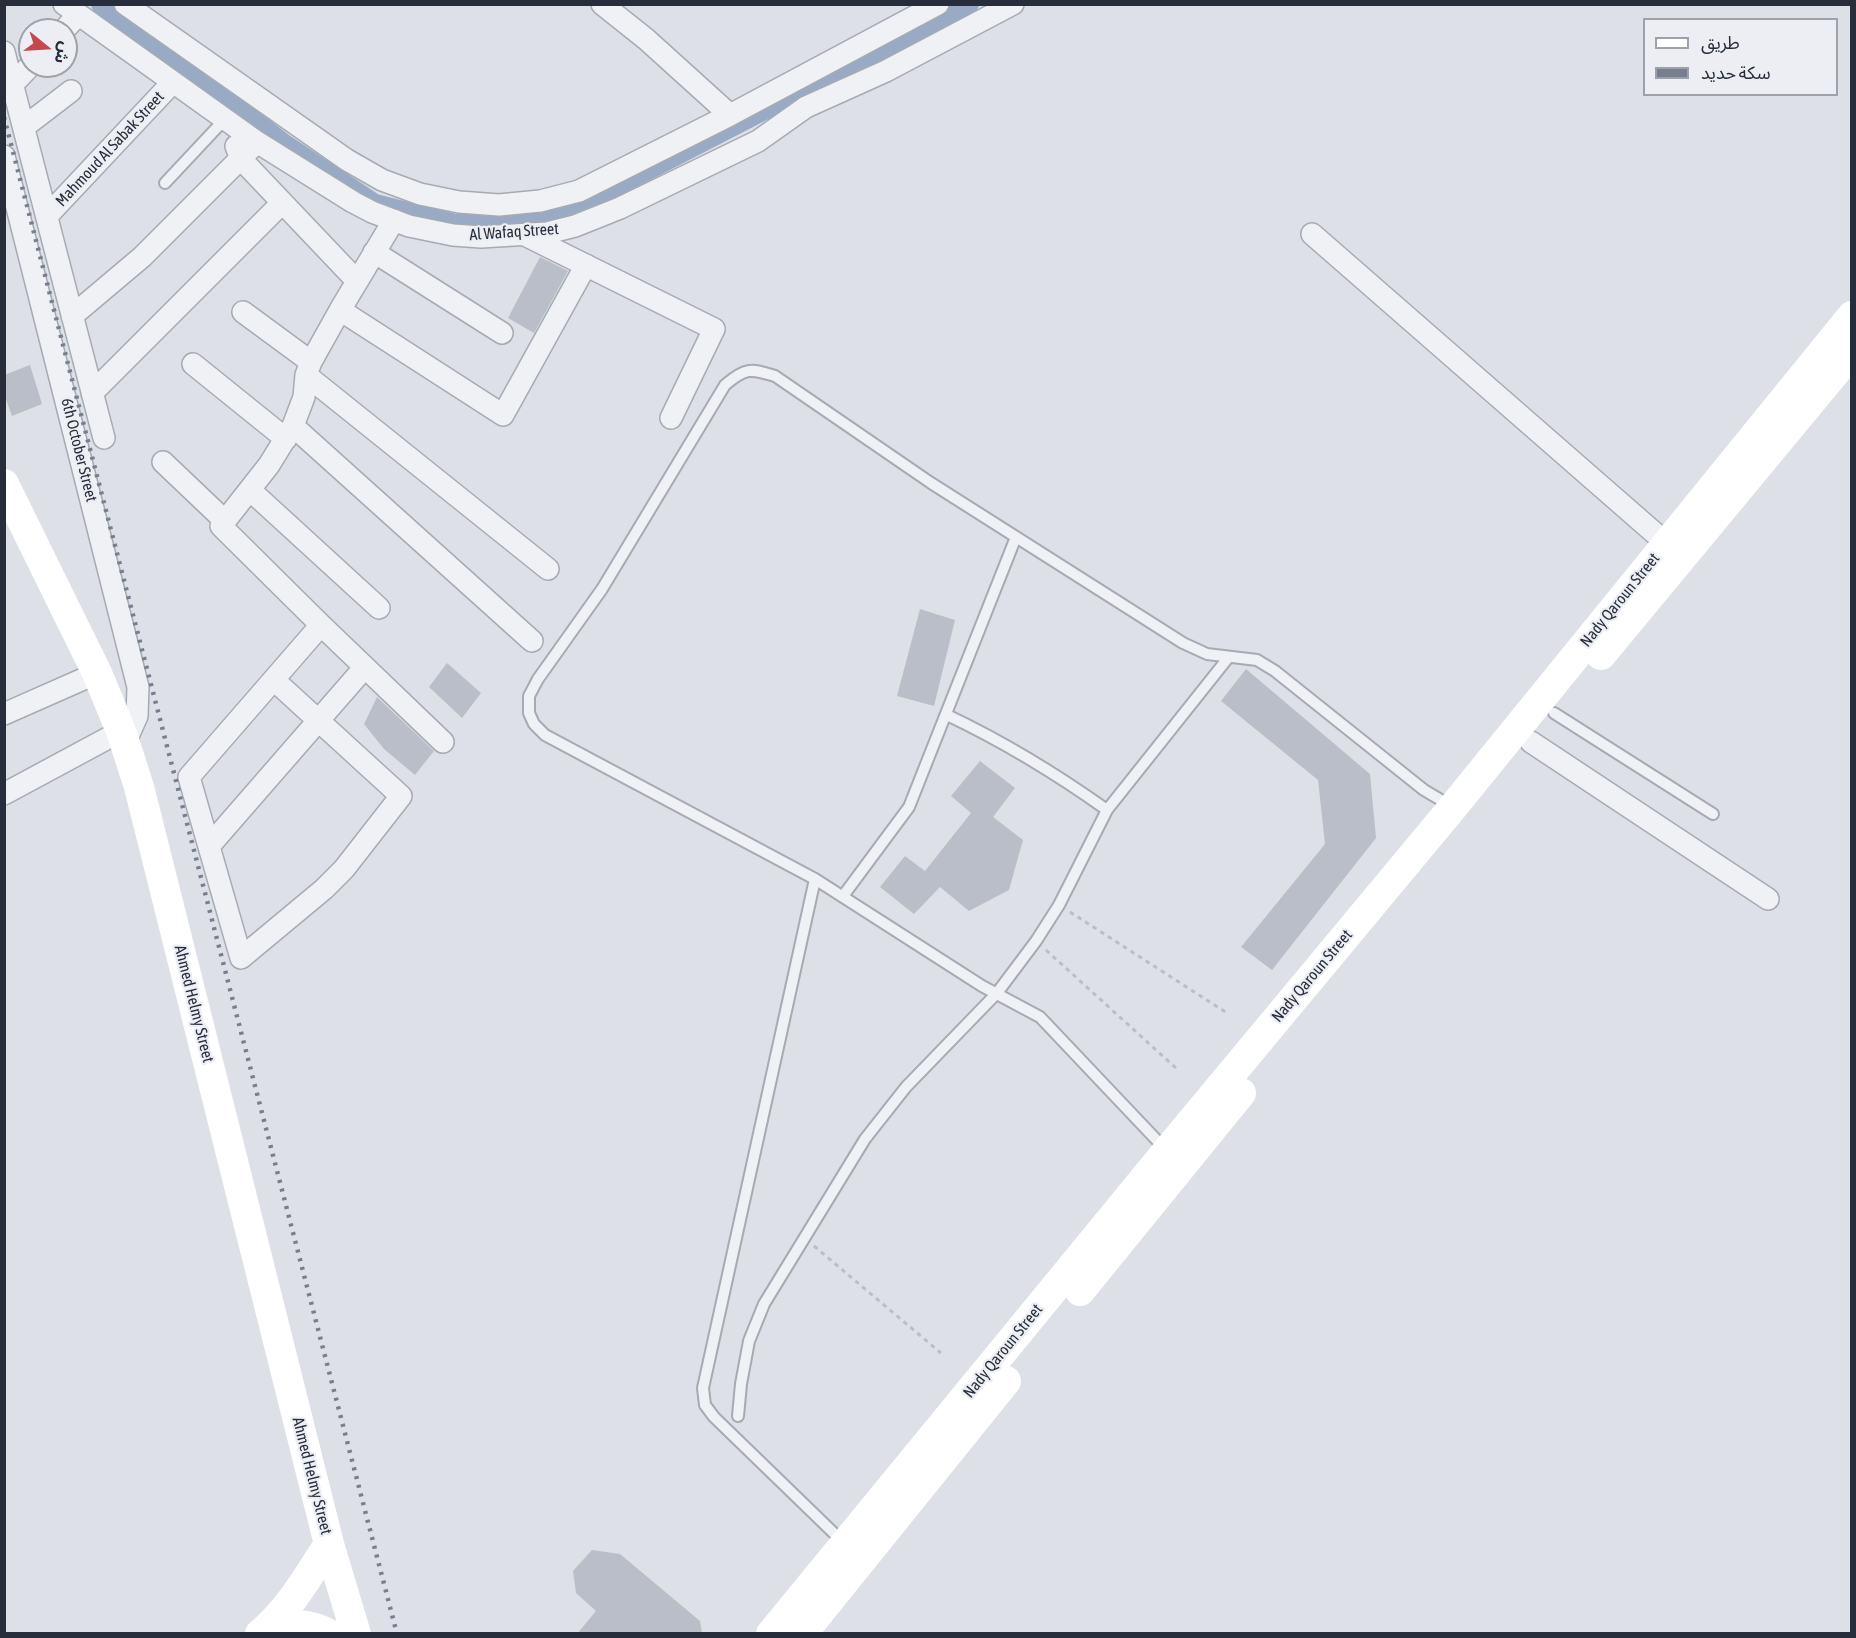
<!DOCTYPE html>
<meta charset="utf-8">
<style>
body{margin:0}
#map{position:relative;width:1856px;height:1638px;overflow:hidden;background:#dde0e6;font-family:"Asap Condensed","Noto Sans Arabic",sans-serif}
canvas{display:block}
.frame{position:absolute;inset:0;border:6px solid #272d3b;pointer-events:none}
.legend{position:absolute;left:1643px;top:18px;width:195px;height:78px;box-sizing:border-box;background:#eceef4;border:2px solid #9da1aa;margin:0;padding:8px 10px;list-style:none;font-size:18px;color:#272d3b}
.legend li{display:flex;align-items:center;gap:12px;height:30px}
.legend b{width:30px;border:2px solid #9da1aa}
.north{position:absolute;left:18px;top:18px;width:60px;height:60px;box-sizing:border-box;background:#eceef4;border:2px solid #9da1aa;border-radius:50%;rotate:108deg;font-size:16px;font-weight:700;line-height:24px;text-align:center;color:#272d3b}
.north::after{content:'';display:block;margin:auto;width:21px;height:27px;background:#c54851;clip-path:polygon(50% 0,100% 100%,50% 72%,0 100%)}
</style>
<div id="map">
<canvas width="1856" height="1638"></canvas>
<div class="frame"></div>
<ul class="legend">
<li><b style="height:8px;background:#fff"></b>طريق</li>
<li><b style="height:8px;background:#777e8e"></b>سكة حديد</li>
</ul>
<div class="north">ش</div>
</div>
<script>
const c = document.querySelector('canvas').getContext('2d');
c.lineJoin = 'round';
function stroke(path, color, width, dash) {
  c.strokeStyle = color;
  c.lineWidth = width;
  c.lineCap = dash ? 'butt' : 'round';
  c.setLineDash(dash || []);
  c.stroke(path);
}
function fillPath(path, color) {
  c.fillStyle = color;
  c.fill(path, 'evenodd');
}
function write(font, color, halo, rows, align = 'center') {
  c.font = font + ' "Asap Condensed",sans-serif';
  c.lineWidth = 4.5;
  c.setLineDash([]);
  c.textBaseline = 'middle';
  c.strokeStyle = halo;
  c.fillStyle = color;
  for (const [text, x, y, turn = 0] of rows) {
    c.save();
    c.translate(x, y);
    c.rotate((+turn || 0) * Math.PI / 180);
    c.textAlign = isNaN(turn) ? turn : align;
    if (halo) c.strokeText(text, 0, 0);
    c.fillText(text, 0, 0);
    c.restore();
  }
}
const canal = new Path2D(`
 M 101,4 L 189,69 L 283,143 L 375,204 L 455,224 L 555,218 L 969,4`);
const building = new Path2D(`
 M 540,257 L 568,271 L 534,333 L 508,318 Z
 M 30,365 L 42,404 L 12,416 L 4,394 L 4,375 Z
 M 920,609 L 955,620 L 934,706 L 897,696 Z
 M 447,663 L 481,693 L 462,718 L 429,687 Z
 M 1246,669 L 1370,774 L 1376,838 L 1272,970 L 1241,947 L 1325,844 L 1318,780 L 1221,701 Z
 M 377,697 L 434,751 L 415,775 L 384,749 L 364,724 Z
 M 980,761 L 1015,788 L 993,817 L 1023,840 L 1009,890 L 969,911 L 940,887 L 914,914 L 880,887 L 905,856 L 925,871 L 971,813 L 951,796 Z
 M 592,1550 L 620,1554 L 700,1621 L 702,1634 L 577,1634 L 596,1611 L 576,1593 L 573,1571 Z`);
const path = new Path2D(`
 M 1070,912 L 1227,1013
 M 1046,950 L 1177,1069
 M 814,1246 L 941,1353`);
const lane = new Path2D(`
 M 165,183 L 225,119
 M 1554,713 L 1713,814
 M 947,715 C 1004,742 1055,773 1107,810
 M 815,879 L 703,1388 L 705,1405 L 714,1417 L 844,1543
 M 843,896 L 909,807 L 1016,537
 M 1167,1151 L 1040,1017 L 982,986 L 815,879 L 545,735 L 534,724 L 529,713 L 529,696 L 538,679 L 602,589 L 725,385 C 745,368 750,368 775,376 L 931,483 L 1183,643 L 1207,654 L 1257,660 L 1275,671 L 1424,790 L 1451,806
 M 738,1416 L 741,1384 L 749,1341 L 764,1304 L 865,1139 L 906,1087 L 997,993 L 1036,941 L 1059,905 L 1107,810 L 1228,658`);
const street = new Path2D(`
 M 64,4 L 257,142 L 353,202 L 372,212 L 409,226 L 453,235 L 481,237 L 547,233 L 575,226 L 620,208 L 758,141 L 806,107 L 886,71 L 1013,4
 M 125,4 L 347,160 L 382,180 L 420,194 L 459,202 L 499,205 L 540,201 L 579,191 L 730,115 L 938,4
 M 602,4 L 646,39 L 730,115
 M 64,30 L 78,15
 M 4,52 L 104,438
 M 13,84 L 30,66
 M 24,127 L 71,91
 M 236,146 L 241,159 L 357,281
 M 4,156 L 138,687 L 137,716 L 125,743
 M 47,216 L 173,82
 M 394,220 L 340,310 L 311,362 L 306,375 L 304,397 L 293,426 L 532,641
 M 1312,234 L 1666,543
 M 525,235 L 714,329 L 671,418
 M 374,252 L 502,333
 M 340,310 L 503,415 L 586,265
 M 243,312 L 311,362
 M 72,316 L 142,257 L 257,142
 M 193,364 L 286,439
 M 306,375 L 548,569
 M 92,393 L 282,203
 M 293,426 L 269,465 L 221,526 L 321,625 L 443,742
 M 163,462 L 225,521
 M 250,490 L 379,608
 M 274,680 L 401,796 L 344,869 L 324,889 L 241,958 L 189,777 L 321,625
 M 4,714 L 97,673
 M 1531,742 L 1768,899
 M 4,794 L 121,731
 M 210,845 L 365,667`);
const secondary = new Path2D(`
 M 4,484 L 97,673 L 121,731 L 139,787 L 329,1544 L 356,1634
 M 1601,655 L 1852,352
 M 1080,1291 L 1241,1093
 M 270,1626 C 291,1624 310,1623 329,1634
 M 260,1634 C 290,1609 308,1576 329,1544
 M 771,1634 L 1167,1151 L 1453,807 L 1852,316
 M 802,1634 L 1006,1381`);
const rail = new Path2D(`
 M 4,117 L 397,1634`);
const streetNames = [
 ["Mahmoud Al Sabak Street",110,149,-47],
 ["Al Wafaq Street",514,232,-4],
 ["6th October Street",79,450,76],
 ["Nady Qaroun Street",1620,600,-51],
 ["Nady Qaroun Street",1312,976,-50],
 ["Ahmed Helmy Street",194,1004,76],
 ["Nady Qaroun Street",1003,1351,-51],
 ["Ahmed Helmy Street",312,1476,76]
];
stroke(canal, '#99abc4', 20);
fillPath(building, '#babec8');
stroke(lane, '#a6aab3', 14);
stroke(street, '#a6aab3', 24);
stroke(path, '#bbbec4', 3, [4.5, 4.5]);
stroke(lane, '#eff1f4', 10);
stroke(street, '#eff1f4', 21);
stroke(secondary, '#fff', 30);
stroke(rail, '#777e8e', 4.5, [3, 6]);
write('16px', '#272d3b', '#eceef4', streetNames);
</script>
